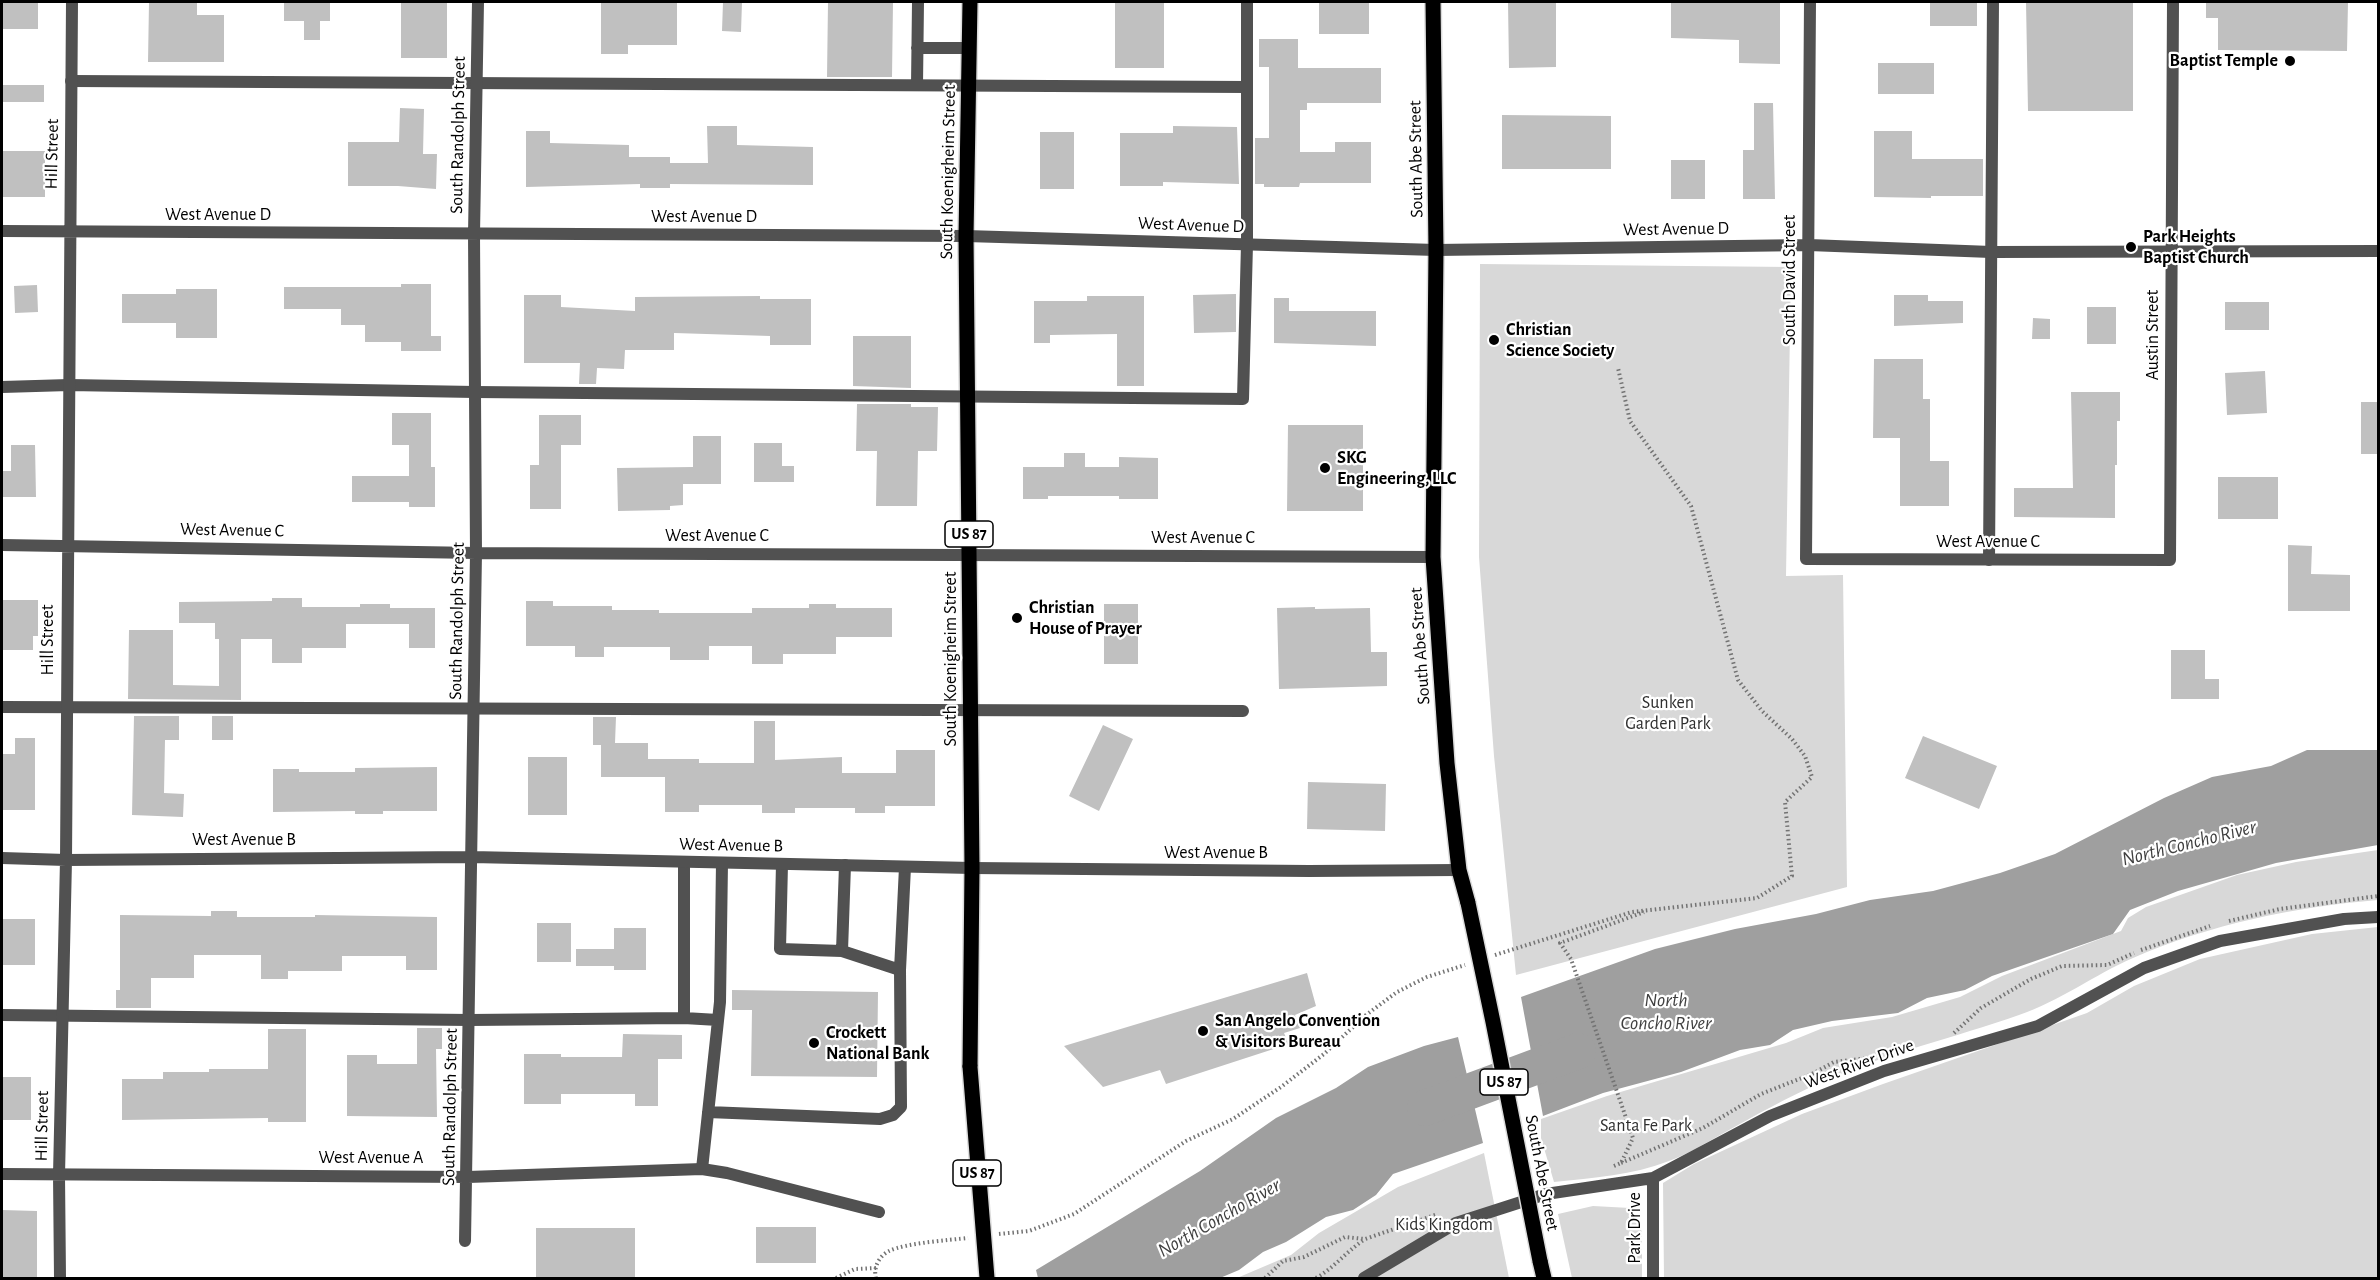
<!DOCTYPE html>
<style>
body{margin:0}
#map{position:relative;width:2380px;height:1280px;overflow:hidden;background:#fff;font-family:"Alegreya Sans",sans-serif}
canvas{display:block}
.frame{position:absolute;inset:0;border:3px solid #000;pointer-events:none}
</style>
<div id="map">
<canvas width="2380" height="1280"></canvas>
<div class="frame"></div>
</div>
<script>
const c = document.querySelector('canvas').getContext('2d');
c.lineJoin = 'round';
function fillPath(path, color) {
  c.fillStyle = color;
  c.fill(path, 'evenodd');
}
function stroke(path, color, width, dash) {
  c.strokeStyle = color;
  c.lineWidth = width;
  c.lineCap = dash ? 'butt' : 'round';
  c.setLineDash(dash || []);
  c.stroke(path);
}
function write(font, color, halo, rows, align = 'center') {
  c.font = font + ' "Alegreya Sans",sans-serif';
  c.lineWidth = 4.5;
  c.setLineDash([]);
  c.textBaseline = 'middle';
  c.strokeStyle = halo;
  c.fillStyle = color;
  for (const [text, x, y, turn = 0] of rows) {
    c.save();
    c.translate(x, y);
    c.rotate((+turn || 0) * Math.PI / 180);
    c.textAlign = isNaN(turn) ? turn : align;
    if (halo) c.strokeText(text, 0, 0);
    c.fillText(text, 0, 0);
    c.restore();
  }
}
const green = new Path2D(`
 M 1480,264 L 1791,267 L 1786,576 L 1843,575 L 1847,887 L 1516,975 L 1494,756 L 1479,557 Z
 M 2378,850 L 2378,900 C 2294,907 2211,924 2133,958 C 2094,975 2060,1001 2019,1015 C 1954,1038 1886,1053 1822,1082 C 1788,1097 1754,1116 1722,1134 C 1704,1144 1688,1154 1669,1161 C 1633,1175 1593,1178 1554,1182 L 1541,1138 L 1541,1119 L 1607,1096 L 1786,1043 L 1823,1028 L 1892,1017 L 1960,997 L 2002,976 L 2121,931 L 2128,918 L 2146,907 L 2237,875 L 2296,862 Z
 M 2378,927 L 2378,1278 L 1664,1278 L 1663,1183 L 1694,1164 L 1802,1114 L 1883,1084 L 2087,1013 L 2134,986 L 2200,959 L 2312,934 Z
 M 1484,1153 L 1509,1278 L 1237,1278 L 1291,1255 L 1319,1233 L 1398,1187 Z
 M 1593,1206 L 1630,1208 L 1642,1232 L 1642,1278 L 1572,1278 L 1558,1214 Z`);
const water = new Path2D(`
 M 2307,750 L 2378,750 L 2378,845 L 2276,863 L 2178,891 L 2130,910 L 2113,934 L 1992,976 L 1965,990 L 1927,998 L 1898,1013 L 1832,1021 L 1793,1030 L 1770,1045 L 1740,1050 L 1681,1072 L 1603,1093 L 1543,1116 L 1521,997 L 1655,949 L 1735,929 L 1816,914 L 1870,900 L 1933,891 L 2000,873 L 2055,854 L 2164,798 L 2212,777 L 2271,766 Z
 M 1458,1037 L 1483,1143 L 1393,1174 L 1376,1195 L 1353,1210 L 1326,1217 L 1286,1242 L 1263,1252 L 1239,1270 L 1220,1278 L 1038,1278 L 1036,1270 L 1200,1171 L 1276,1118 L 1336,1088 L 1368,1067 L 1424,1046 Z`);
const river = new Path2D(`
 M 1425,1108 L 1578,1051`);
const building = new Path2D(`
 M 2,2 L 38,2 L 38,29 L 2,29 Z
 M 149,2 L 197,2 L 197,15 L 224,15 L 224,62 L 148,62 Z
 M 284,2 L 330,2 L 330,21 L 320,21 L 320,40 L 304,40 L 304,21 L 284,21 Z
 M 401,2 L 447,2 L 447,58 L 401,58 Z
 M 601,2 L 677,2 L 677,45 L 628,45 L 628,54 L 601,54 Z
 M 723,2 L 742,2 L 741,32 L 722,31 Z
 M 828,2 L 893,2 L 892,77 L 827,77 Z
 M 1115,2 L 1164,2 L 1164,68 L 1115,68 Z
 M 1319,2 L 1369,2 L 1369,34 L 1319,34 Z
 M 1508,2 L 1556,2 L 1556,67 L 1509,68 Z
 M 1671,2 L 1780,2 L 1780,64 L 1739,63 L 1739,40 L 1671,38 Z
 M 1930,2 L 1977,2 L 1977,26 L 1930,26 Z
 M 2026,2 L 2133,2 L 2133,111 L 2028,111 Z
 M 2206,2 L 2348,2 L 2347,51 L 2218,50 L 2218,18 L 2206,18 Z
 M 1259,39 L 1298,39 L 1298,68 L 1381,68 L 1381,103 L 1307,103 L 1307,110 L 1300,110 L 1300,152 L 1335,152 L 1335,142 L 1371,142 L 1371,183 L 1300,183 L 1299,187 L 1264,187 L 1264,184 L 1255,184 L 1255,138 L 1269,138 L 1269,67 L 1259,67 Z
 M 1878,63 L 1934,63 L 1934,94 L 1878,94 Z
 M 2,85 L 44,85 L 44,102 L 2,102 Z
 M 1754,103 L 1773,103 L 1775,199 L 1743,199 L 1743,150 L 1754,150 Z
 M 400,108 L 424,109 L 423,154 L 437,154 L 436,189 L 398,186 L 348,186 L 348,142 L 399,142 Z
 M 1502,115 L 1611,116 L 1611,169 L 1502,169 Z
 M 707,126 L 737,126 L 737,145 L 813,147 L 813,185 L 670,184 L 670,188 L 640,188 L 640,184 L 526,187 L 526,131 L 550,131 L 550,143 L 629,145 L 629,157 L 670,157 L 670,163 L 708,163 Z
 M 1173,126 L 1237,127 L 1239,184 L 1163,182 L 1163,186 L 1120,186 L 1120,133 L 1173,133 Z
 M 1874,131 L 1912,131 L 1912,159 L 1983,159 L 1983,196 L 1931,196 L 1931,198 L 1874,197 Z
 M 1040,132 L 1074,132 L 1074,189 L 1040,189 Z
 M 2,151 L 45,151 L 45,197 L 2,197 Z
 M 1671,160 L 1705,160 L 1705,199 L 1671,199 Z
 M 401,284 L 431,284 L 431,336 L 441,336 L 441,351 L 401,351 L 401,342 L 365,342 L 365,325 L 341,325 L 341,309 L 284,309 L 284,287 L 401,287 Z
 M 37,285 L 38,312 L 15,313 L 14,286 Z
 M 176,289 L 217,289 L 217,338 L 176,338 L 176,323 L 122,323 L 122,294 L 176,294 Z
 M 1236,294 L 1236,332 L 1194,333 L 1193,295 Z
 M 524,295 L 561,295 L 561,307 L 635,311 L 635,297 L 760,296 L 760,299 L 811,299 L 811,345 L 770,345 L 770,336 L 674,333 L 674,350 L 625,350 L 624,369 L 597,368 L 596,384 L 579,384 L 580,363 L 524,363 Z
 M 1894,295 L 1928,295 L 1928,301 L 1963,301 L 1963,323 L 1894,326 Z
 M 1087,296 L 1144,296 L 1144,386 L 1117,386 L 1117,334 L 1050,335 L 1050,343 L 1034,343 L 1034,301 L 1087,301 Z
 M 1274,298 L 1289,298 L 1289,311 L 1376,311 L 1376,346 L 1274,343 Z
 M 2225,302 L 2269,302 L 2269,330 L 2225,330 Z
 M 2087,307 L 2116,307 L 2116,344 L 2087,344 Z
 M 2033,318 L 2050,319 L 2050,339 L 2032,339 Z
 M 853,336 L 911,336 L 911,388 L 853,386 Z
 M 1874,359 L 1923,359 L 1923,399 L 1930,399 L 1930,461 L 1949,461 L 1949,506 L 1900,506 L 1900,438 L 1873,438 Z
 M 2265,371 L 2267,413 L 2227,415 L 2225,373 Z
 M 2071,392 L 2120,392 L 2120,421 L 2117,421 L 2117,465 L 2115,465 L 2115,518 L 2014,517 L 2014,488 L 2073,488 Z
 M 2361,402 L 2379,402 L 2379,454 L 2361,454 Z
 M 857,404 L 911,404 L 911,407 L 938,407 L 937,451 L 918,451 L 917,506 L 876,506 L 877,451 L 856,451 Z
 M 392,413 L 431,413 L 431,467 L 435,467 L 435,507 L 409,507 L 409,502 L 352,502 L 352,476 L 409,476 L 409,445 L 392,445 Z
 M 539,415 L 581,415 L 581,445 L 561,445 L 561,509 L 530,509 L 530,465 L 539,465 Z
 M 1288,425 L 1363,425 L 1363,511 L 1287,511 Z
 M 693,436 L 721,436 L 721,484 L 683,484 L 683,505 L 670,506 L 670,510 L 618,511 L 617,468 L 693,467 Z
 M 754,443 L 782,443 L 782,466 L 794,466 L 794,482 L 754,482 Z
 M 11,445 L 35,445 L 36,497 L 2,497 L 2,471 L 11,471 Z
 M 1064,453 L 1085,453 L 1085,467 L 1119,467 L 1119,457 L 1158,458 L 1158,499 L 1119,499 L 1119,496 L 1048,496 L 1048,499 L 1023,499 L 1023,467 L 1064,467 Z
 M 2218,477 L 2278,477 L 2278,519 L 2218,519 Z
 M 2288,545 L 2312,546 L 2311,574 L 2350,575 L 2350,611 L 2288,611 Z
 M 272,598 L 302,598 L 302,607 L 360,607 L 360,604 L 390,604 L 390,608 L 435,608 L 435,648 L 409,648 L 409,624 L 346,624 L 346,648 L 302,648 L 302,663 L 272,663 L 272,639 L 241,639 L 241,700 L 128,699 L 129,630 L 173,630 L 173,685 L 219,686 L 219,639 L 215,639 L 215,623 L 179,623 L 179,602 L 272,601 Z
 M 2,600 L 38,600 L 38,636 L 33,636 L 33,650 L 2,650 Z
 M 526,601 L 553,601 L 553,606 L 612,606 L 612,610 L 659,610 L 659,613 L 752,613 L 752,608 L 809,608 L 809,604 L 836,604 L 836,608 L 892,608 L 892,637 L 836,637 L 836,654 L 783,654 L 783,664 L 752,664 L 752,646 L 709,646 L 709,660 L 670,660 L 670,647 L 604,647 L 604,657 L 575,657 L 575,646 L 526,646 Z
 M 1104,604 L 1138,604 L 1138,664 L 1104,664 Z
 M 1315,607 L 1315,609 L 1370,608 L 1371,652 L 1387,652 L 1387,686 L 1279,689 L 1277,608 Z
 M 2171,650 L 2205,650 L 2205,679 L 2219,679 L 2219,699 L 2171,699 Z
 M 134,716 L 179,716 L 179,740 L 165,740 L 164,793 L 184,794 L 183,817 L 132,815 Z
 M 212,716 L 233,716 L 233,740 L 212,740 Z
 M 593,717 L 616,717 L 615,743 L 648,743 L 648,759 L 699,759 L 699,763 L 754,763 L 754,721 L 775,721 L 775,760 L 842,757 L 842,773 L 896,773 L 896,750 L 935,750 L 935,806 L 885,806 L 885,813 L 855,813 L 855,808 L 795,808 L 795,813 L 762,813 L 762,805 L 699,805 L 699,812 L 665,812 L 665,777 L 601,777 L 601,745 L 593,745 Z
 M 1103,725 L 1133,739 L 1099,811 L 1069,796 Z
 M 1923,736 L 1997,766 L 1979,809 L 1905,778 Z
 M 15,738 L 35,738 L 35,810 L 2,810 L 2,754 L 15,754 Z
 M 528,757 L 567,757 L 567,815 L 528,815 Z
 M 437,767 L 437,811 L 383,811 L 383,814 L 355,814 L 355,811 L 273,812 L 273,769 L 299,769 L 299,772 L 355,772 L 355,768 Z
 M 1308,782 L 1386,784 L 1385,831 L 1307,829 Z
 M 211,911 L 237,911 L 237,917 L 315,917 L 315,915 L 437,917 L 437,970 L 406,970 L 406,956 L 342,956 L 342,971 L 288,971 L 288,979 L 261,979 L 261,955 L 194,955 L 194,978 L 151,978 L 151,1008 L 116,1008 L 116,990 L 120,990 L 120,915 L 211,916 Z
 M 2,919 L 35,919 L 35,965 L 2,965 Z
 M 537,923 L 571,923 L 571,962 L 537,962 Z
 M 614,928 L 646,928 L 646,970 L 614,970 L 614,966 L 576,966 L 576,949 L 614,949 Z
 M 1307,973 L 1316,1006 L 1295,1015 L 1300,1028 L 1284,1033 L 1289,1044 L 1166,1084 L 1160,1070 L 1103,1087 L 1064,1046 Z
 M 732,990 L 878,992 L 877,1077 L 751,1076 L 752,1010 L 732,1010 Z
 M 417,1028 L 442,1028 L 442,1049 L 436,1049 L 437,1117 L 347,1116 L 347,1055 L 377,1055 L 377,1064 L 417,1064 Z
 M 268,1029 L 306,1029 L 306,1122 L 268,1122 L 268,1118 L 122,1120 L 122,1079 L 163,1079 L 163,1072 L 209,1072 L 209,1069 L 268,1069 Z
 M 623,1034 L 682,1035 L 682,1059 L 658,1059 L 658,1106 L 635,1106 L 635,1094 L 561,1094 L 561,1104 L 524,1104 L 524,1054 L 561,1054 L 561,1057 L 622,1057 Z
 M 2,1077 L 31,1077 L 31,1120 L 2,1120 Z
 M 2,1210 L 37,1211 L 37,1278 L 2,1278 Z
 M 756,1227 L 816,1227 L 816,1263 L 756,1263 Z
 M 536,1228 L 635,1228 L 635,1278 L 536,1278 Z`);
const path = new Path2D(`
 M 2229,921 L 2280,909 L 2378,896
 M 2141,950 L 2210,926
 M 1495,955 L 1632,912 L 1757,898 L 1792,876 L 1785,802 L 1812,777 L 1805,756 L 1792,739 L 1762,711 L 1738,680 L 1691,506 L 1630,421 L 1618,368
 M 1954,1033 L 1981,1008 L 2031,979 L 2062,966 L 2107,965 L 2134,953
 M 1621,1163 L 1703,1128 L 1761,1094 L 1812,1074 L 1834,1062 L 1870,1058
 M 1614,1166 L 1621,1163 L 1633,1138 L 1571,959 L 1560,943 L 1644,912
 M 999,1234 L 1029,1231 L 1074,1214 L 1186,1141 L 1233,1119 L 1281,1087 L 1324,1054 L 1366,1015 L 1397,992 L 1427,977 L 1465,965
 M 836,1278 L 855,1269 L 876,1268
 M 876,1278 C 873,1268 879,1256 889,1251 C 906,1243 949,1240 968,1238
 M 1265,1278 L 1283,1261 L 1304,1257 L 1345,1237 L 1365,1239 L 1438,1214
 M 1316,1278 C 1334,1268 1347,1251 1365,1239`);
const lane = new Path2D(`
 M 917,48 L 969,48
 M 71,81 L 1247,87
 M 917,85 L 918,2
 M 2,387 L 69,385 L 475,392 L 1243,399 L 1247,244 L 1247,2
 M 1989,560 L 1993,2
 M 2,707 L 1243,711
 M 684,862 L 684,1018 L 718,1020
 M 782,864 L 780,949 L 842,951 L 900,970 L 905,867
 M 842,951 L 845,865
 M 2,1015 L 470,1020 L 684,1018
 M 708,1112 L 880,1119 L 893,1115 L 901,1107 L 900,970
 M 702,1169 L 720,1002 L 722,863`);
const street = new Path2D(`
 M 1810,2 L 1806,559 L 2170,560 L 2173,2
 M 2,231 L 966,236 L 1436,250 L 1809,245 L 1991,252 L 2378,251
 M 2,545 L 476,553 L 1433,557
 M 2,858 L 66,860 L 472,857 L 972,868 L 1309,871 L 1459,870
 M 2,1174 L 468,1177 L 702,1169 L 727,1173 L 879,1212
 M 1653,1178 L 1653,1278
 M 465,1241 L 476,553 L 474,234 L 478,2
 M 60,1278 L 59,1175 L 66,860 L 72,2
 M 1364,1278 L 1456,1223 L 1546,1194 L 1653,1178 L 1770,1116 L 1884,1071 L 2038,1026 L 2144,968 L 2220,941 L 2344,919 L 2378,917`);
const primary = new Path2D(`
 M 1433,2 L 1436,250 L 1433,557 L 1447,763 L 1459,870 L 1468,903
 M 970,1067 L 972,868 L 966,236 L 970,2
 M 1540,1261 L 1544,1278`);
const primaryBridge = new Path2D(`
 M 1468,903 L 1493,1022 L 1540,1261
 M 970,1067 L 987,1278`);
const markers = [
 [2290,61,6,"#000"],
 [2131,247,6,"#000"],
 [1494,340,6,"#000"],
 [1325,468,6,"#000"],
 [1017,618,6,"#000"],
 [1203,1031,6,"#000"],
 [814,1043,6,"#000"]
];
const shields = [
 [969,534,48],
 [1504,1082,48],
 [977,1173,48]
];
const shieldNames = [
 ["US 87",969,534],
 ["US 87",1504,1082],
 ["US 87",977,1173]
];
const poiNames = [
 ["Baptist Temple",2278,61,"right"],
 ["Park Heights",2143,237],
 ["Baptist Church",2143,258],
 ["Christian",1506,330],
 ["Science Society",1506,351],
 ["SKG",1337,458],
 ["Engineering, LLC",1337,479],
 ["Christian",1029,608],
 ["House of Prayer",1029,629],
 ["San Angelo Convention",1215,1021],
 ["& Visitors Bureau",1215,1042],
 ["Crockett",826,1033],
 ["National Bank",826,1054]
];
const streetNames = [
 ["South Randolph Street",458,135,-89],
 ["Hill Street",52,154,-89],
 ["South Abe Street",1416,159,-91],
 ["South Koenigheim Street",948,172,-89],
 ["West Avenue D",218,215],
 ["West Avenue D",704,217],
 ["West Avenue D",1191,225,2],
 ["West Avenue D",1676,229,-1],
 ["South David Street",1790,280,-90],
 ["Austin Street",2153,335,-90],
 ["West Avenue C",232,530,1],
 ["West Avenue C",717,536],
 ["West Avenue C",1203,538],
 ["West Avenue C",1988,542],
 ["South Randolph Street",457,621,-89],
 ["Hill Street",48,640,-90],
 ["South Abe Street",1420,646,-94],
 ["South Koenigheim Street",951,659,-90],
 ["West Avenue B",244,840],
 ["West Avenue B",731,845,1],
 ["West Avenue B",1216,853],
 ["West River Drive",1859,1064,-20],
 ["South Randolph Street",450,1107,-89],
 ["Hill Street",42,1126,-89],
 ["West Avenue A",371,1158],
 ["South Abe Street",1542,1173,79],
 ["Park Drive",1635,1228,-90]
];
const parkNames = [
 ["Sunken",1668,703],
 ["Garden Park",1668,724],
 ["Santa Fe Park",1646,1126],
 ["Kids Kingdom",1444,1225]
];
const waterNames = [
 ["North Concho River",2189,843,-14],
 ["North",1666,1000],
 ["Concho River",1666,1023],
 ["North Concho River",1219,1218,-30]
];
fillPath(green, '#d8d8d8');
fillPath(water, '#9f9f9f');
stroke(river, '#9f9f9f', 36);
fillPath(building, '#c0c0c0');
stroke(primary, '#dbdbdb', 18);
stroke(path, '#737373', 4, [1.5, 3]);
stroke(lane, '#515151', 12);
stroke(street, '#515151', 12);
stroke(primary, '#000', 15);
stroke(primaryBridge, '#dbdbdb', 18, []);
stroke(primaryBridge, '#000', 15);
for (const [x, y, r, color] of markers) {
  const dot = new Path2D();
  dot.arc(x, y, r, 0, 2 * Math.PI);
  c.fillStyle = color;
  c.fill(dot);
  stroke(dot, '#fff', 2);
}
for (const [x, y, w] of shields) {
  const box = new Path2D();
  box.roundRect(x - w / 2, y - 13, w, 26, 4.5);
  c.fillStyle = '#fff';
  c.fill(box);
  stroke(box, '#000', 1.5);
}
write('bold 16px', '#000', null, shieldNames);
write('bold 18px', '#000', '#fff', poiNames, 'left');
write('18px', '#000', '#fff', streetNames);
write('18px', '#2f2f2f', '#fff', parkNames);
write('italic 20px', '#404040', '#fff', waterNames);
</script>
